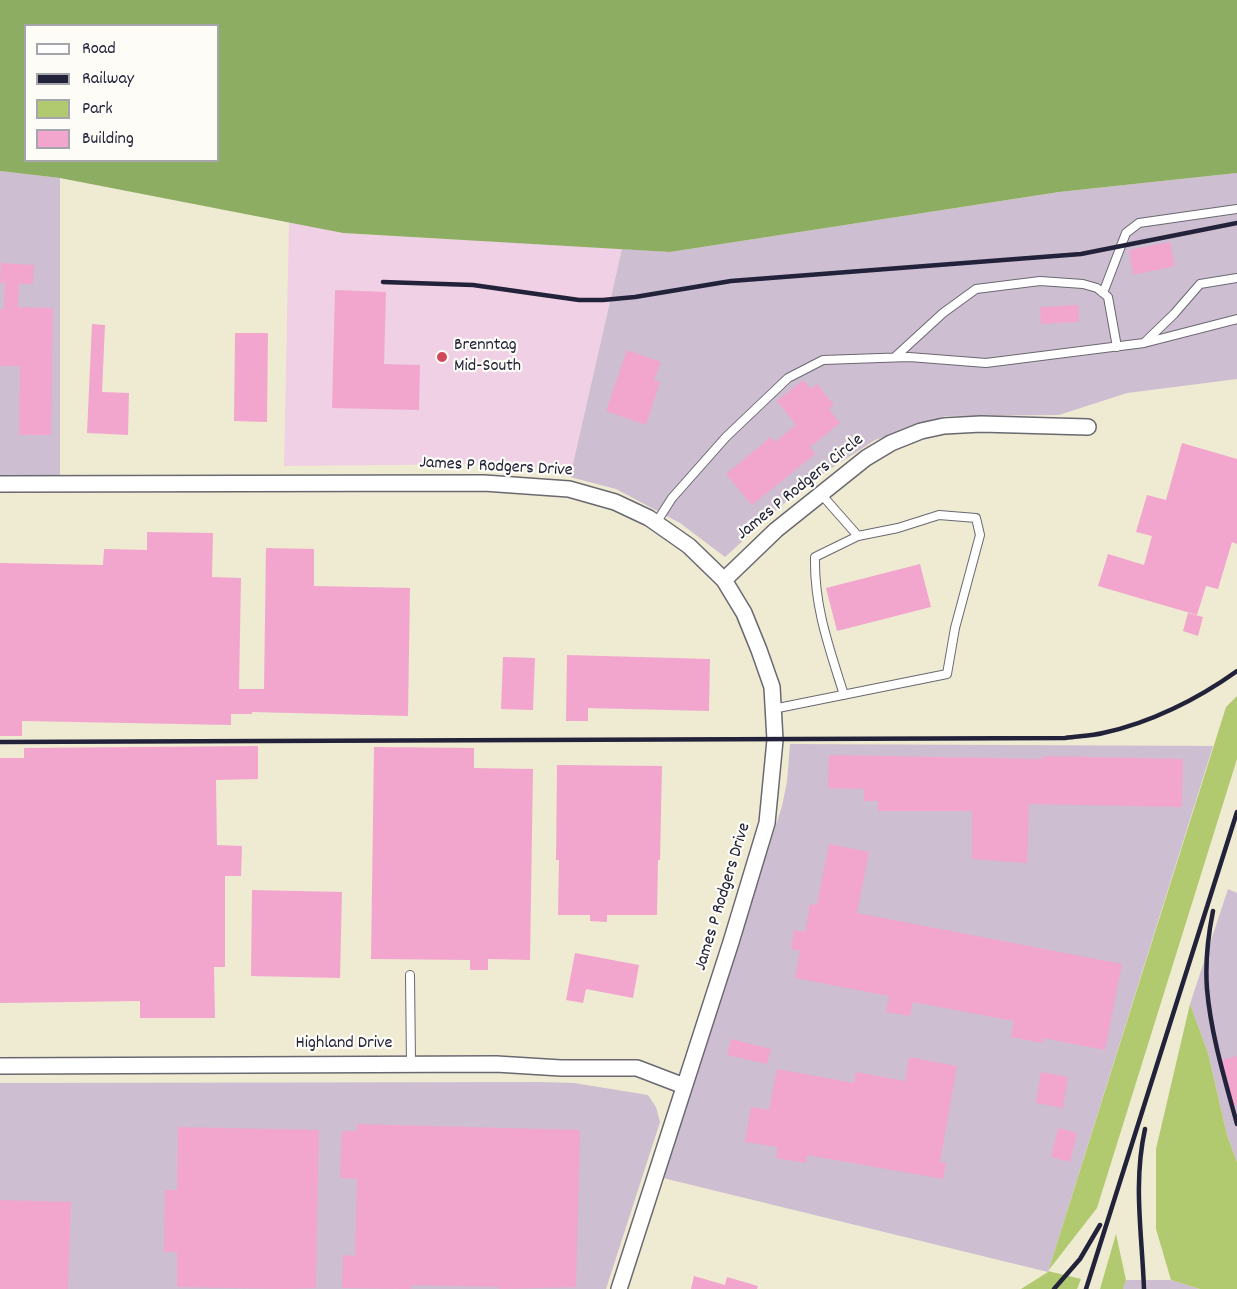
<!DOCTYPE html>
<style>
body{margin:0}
#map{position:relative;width:1237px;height:1289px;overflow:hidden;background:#efead2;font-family:Dekko,sans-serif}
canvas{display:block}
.legend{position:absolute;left:24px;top:24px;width:195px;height:138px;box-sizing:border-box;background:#fdfcf7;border:2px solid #a5a5ac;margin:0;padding:8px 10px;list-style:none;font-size:18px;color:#22223b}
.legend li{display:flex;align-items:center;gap:12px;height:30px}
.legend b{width:30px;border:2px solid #a5a5ac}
</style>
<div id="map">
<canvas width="1237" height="1289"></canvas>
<ul class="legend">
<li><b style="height:8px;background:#fff"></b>Road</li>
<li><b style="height:8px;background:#22223b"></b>Railway</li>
<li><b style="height:16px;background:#b2ca6f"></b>Park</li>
<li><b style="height:16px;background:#f2a6ce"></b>Building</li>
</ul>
</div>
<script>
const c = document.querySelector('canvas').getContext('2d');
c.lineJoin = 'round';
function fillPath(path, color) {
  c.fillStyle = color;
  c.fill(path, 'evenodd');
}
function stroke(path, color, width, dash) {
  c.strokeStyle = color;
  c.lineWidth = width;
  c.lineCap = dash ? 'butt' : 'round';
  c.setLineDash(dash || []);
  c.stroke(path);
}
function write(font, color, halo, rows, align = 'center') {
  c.font = font + ' Dekko,sans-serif';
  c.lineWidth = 4.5;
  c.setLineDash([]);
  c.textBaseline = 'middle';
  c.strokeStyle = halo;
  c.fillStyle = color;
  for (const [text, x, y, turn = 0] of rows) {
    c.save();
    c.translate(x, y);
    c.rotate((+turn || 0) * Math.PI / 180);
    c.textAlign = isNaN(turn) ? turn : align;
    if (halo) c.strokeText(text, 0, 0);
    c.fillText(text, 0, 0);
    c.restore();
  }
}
const built = new Path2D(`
 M 289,222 L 343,233 L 622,249 L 570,477 L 537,468 L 494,464 L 284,466 Z`);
const industrial = new Path2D(`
 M 0,171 L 60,178 L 60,476 L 0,476 Z
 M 1237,173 L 1237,379 L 1127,393 L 1059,415 L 945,416 L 875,440 L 801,488 L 725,557 L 680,523 L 616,489 L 570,477 L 622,249 L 670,252 L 1059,192 Z
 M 790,744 L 1213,746 L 1048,1272 L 663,1178 L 782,806 L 787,782 Z
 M 1228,889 L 1237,893 L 1237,1162 L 1227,1135 L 1208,1053 L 1190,1004 Z
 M 542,1082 L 574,1083 L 648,1095 L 656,1107 L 660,1122 L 606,1289 L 0,1289 L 0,1083 Z
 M 1126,1280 L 1171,1280 L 1200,1289 L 1123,1289 Z`);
const green = new Path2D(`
 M 1237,696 L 1237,759 L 1097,1208 L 1048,1271 L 1081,1279 L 1077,1289 L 1021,1289 L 1048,1272 L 1226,707 Z
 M 1190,1004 L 1208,1053 L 1227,1135 L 1237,1162 L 1237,1289 L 1200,1289 L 1171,1280 L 1156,1229 L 1156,1149 Z
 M 1116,1234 L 1126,1280 L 1123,1289 L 1100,1289 Z`);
const forest = new Path2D(`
 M 0,0 L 1237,0 L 1237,173 L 1059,192 L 670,252 L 343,233 L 60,178 L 0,171 ZM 26,26 L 218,26 L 218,160 L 26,160 Z`);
const building = new Path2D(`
 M 1170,242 L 1175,266 L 1133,275 L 1129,250 Z
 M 1,263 L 34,265 L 33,284 L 19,284 L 18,307 L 53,308 L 51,435 L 19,435 L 20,366 L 0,366 L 0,309 L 4,309 L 5,283 L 0,283 Z
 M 335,290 L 386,292 L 384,364 L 420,365 L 419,410 L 332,408 Z
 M 1078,305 L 1079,322 L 1041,324 L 1040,307 Z
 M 92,324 L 105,325 L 102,392 L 129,393 L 128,435 L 87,433 Z
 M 235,333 L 268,333 L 267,422 L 234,421 Z
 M 627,350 L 661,362 L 654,380 L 660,382 L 646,425 L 606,411 Z
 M 803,380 L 811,389 L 817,384 L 834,405 L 829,409 L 840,423 L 810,447 L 815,454 L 752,505 L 726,474 L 771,437 L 775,442 L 796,425 L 777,401 Z
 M 1182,443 L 1237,459 L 1237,544 L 1232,542 L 1218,589 L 1206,586 L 1197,615 L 1098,586 L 1108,554 L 1144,565 L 1152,536 L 1136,532 L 1147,495 L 1166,500 Z
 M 147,532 L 213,533 L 212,577 L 241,578 L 239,689 L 264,689 L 266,548 L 314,549 L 314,586 L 410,588 L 408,716 L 252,712 L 252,714 L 231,714 L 231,725 L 22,721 L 22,736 L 0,736 L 0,563 L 103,565 L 104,549 L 147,550 Z
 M 920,564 L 931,607 L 837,631 L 826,588 Z
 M 1188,613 L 1203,617 L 1198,636 L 1183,631 Z
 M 567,655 L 710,659 L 709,711 L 588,708 L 588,721 L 566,721 Z
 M 503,657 L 535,658 L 533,710 L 501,709 Z
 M 258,746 L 258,779 L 216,780 L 217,845 L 242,846 L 241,876 L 225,876 L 225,967 L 214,967 L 215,1018 L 140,1018 L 140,1001 L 0,1003 L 0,758 L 24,758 L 24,748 Z
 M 374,747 L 474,748 L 474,768 L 533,769 L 530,960 L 488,959 L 488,970 L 470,970 L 470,960 L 371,959 Z
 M 829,755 L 1043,759 L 1043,756 L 1183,759 L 1182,807 L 1029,804 L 1027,863 L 972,859 L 972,811 L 878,811 L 878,801 L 864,801 L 864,789 L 828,788 Z
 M 557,765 L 662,766 L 660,860 L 658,860 L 657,915 L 607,915 L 607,922 L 590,921 L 590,915 L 558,915 L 559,860 L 556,860 Z
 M 829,844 L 869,852 L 857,913 L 1122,964 L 1105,1050 L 1043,1038 L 1042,1043 L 1011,1037 L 1014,1021 L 913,1002 L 910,1016 L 886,1012 L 889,996 L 795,978 L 800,951 L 791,949 L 794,930 L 805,932 L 810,904 L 817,905 Z
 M 252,890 L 342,892 L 340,978 L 251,976 Z
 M 575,953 L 639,965 L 633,998 L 586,989 L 583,1003 L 566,1000 Z
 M 731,1039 L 771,1049 L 767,1064 L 727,1055 Z
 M 1237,1056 L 1237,1105 L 1232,1105 L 1222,1060 Z
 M 909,1057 L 957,1066 L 940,1162 L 946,1163 L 943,1179 L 807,1155 L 806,1163 L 776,1158 L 778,1147 L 745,1142 L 751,1107 L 769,1110 L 777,1069 L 854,1083 L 856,1072 L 905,1081 Z
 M 1041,1072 L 1068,1077 L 1063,1108 L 1036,1103 Z
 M 357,1124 L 580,1130 L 576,1287 L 499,1289 L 499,1287 L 411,1285 L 411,1289 L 342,1288 L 343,1255 L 355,1256 L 357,1179 L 340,1178 L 342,1131 L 357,1131 Z
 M 178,1127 L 319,1130 L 316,1288 L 286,1289 L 177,1287 L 177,1252 L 164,1252 L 165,1190 L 177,1190 Z
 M 1058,1128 L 1077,1133 L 1070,1162 L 1051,1157 Z
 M 0,1200 L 71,1202 L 68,1289 L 0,1289 Z
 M 694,1276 L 725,1285 L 727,1277 L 758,1286 L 757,1289 L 691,1289 Z`);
const lane = new Path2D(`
 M 1103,293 L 1126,233 L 1139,223 L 1237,209
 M 1145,342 L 1174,314 L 1200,284 L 1237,278
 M 895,357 L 943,313 L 976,289 L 1040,281 L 1083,284 L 1097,288 L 1108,297 L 1117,347
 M 656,523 L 672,498 L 726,437 L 788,378 L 823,360 L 909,357 L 986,363 L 1144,343 L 1237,319
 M 844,695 C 829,647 814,607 815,557 L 858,536
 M 773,709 L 947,674 L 955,628 L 980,535 L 976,518 L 939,515 L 898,528 L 858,536 L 821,494
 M 410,975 L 411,1064`);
const street = new Path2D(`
 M 0,484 L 484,483 L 569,489 L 615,502 L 649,518 L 689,546 L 724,580 L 744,613 L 759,650 L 772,687 L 775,740 L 767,823 L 731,942 L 619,1289
 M 724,580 L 776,530 L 866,458 L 891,443 L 921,431 L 944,426 L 981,424 L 1088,427
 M 0,1066 L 496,1064 L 561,1068 L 637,1068 L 684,1086`);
const rail = new Path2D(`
 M 383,282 L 473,285 L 579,300 L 603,300 L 635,297 L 731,281 L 1081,254 L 1237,223
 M 0,742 L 1065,738 C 1078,736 1091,736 1103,733 C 1150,723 1198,699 1237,671
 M 1213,911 C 1208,936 1205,963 1207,989 C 1211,1035 1225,1080 1237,1124
 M 1054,1289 L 1080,1259 L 1100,1225
 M 1086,1289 L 1237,812
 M 1144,1289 C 1142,1233 1133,1184 1145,1129`);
const markers = [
 [442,357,6,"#d1495b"]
];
const poiNames = [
 ["Brenntag",454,347],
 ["Mid-South",454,368]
];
const streetNames = [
 ["James P Rodgers Drive",496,468,3],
 ["James P Rodgers Circle",801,488,-39],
 ["James P Rodgers Drive",724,897,-73],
 ["Highland Drive",344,1045]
];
fillPath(built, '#f0d0e4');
fillPath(industrial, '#cebed1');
fillPath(green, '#b2ca6f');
fillPath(forest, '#8dae62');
fillPath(building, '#f2a6ce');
stroke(lane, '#6a6870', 10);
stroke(street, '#6a6870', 18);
stroke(lane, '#fff', 8);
stroke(street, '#fff', 15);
stroke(rail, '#22223b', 4.5);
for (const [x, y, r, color] of markers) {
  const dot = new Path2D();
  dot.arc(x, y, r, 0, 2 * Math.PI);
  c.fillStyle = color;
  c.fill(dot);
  stroke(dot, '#fdfcf7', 2);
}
write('18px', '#22223b', '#fdfcf7', poiNames, 'left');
write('18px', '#22223b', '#fdfcf7', streetNames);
</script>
